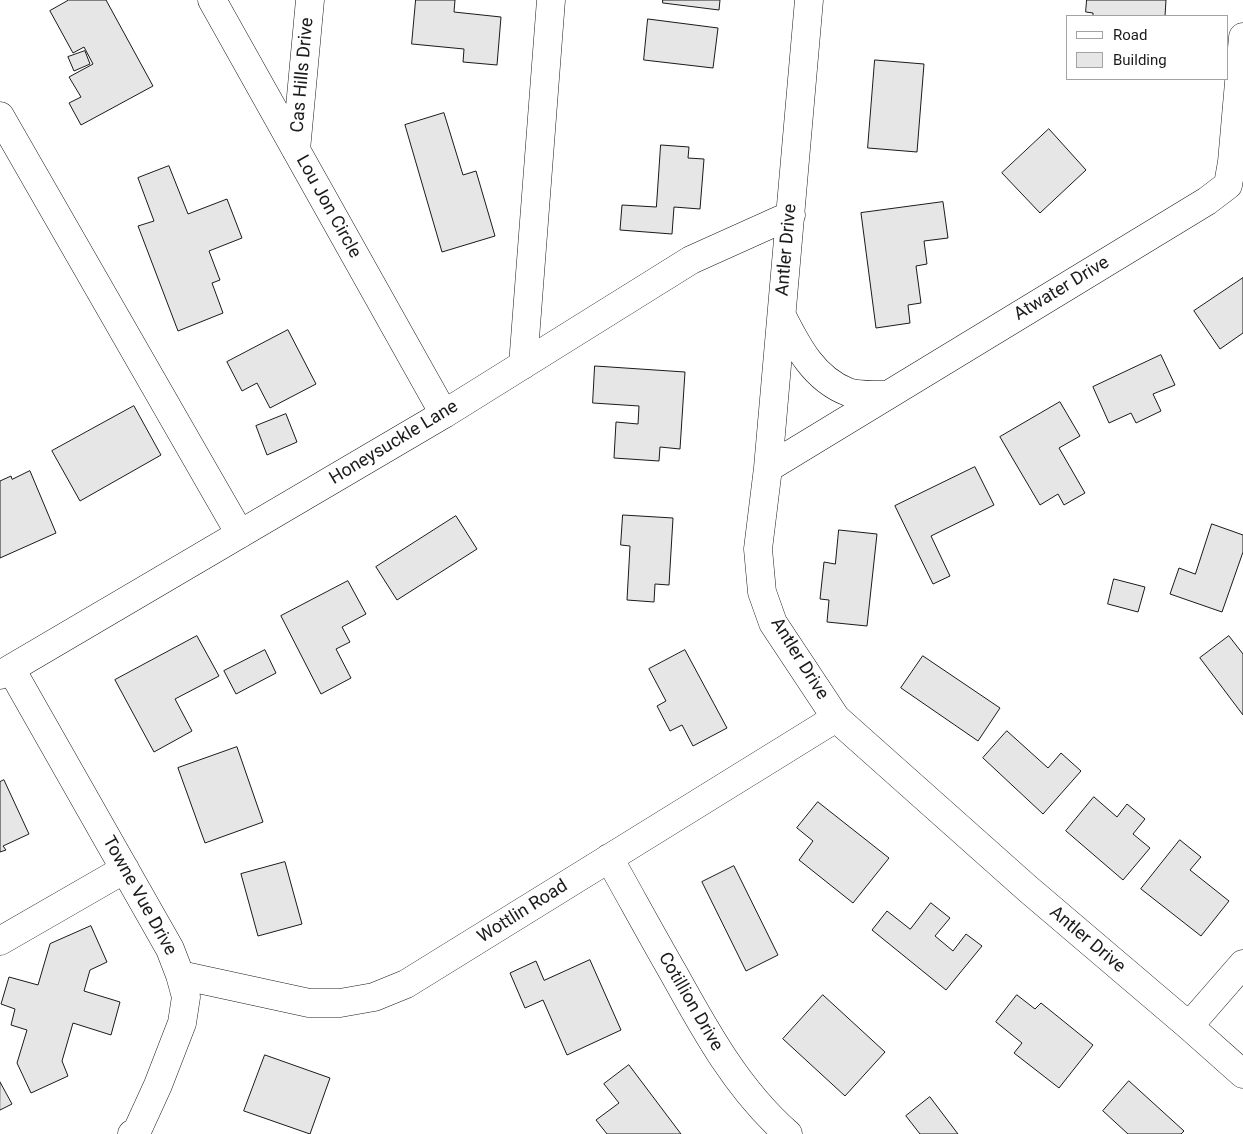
<!DOCTYPE html>
<style>
body{margin:0}
#map{position:relative;width:1243px;height:1134px;overflow:hidden;background:#fff;font-family:Roboto,sans-serif}
canvas{display:block}
.legend{position:absolute;left:1066px;top:15px;width:162px;height:65px;box-sizing:border-box;background:#fff;border:1px solid #a3a3a3;margin:0;padding:6px 9px;list-style:none;font-size:15px;color:#1a1a1a}
.legend li{display:flex;align-items:center;gap:10px;height:25px}
.legend b{width:25px;border:1px solid #a3a3a3}
</style>
<div id="map">
<canvas width="1243" height="1134"></canvas>
<ul class="legend">
<li><b style="height:6px;background:#fff"></b>Road</li>
<li><b style="height:14px;background:#e6e6e6"></b>Building</li>
</ul>
</div>
<script>
const c = document.querySelector('canvas').getContext('2d');
c.lineJoin = 'round';
function fillPath(path, color) {
  c.fillStyle = color;
  c.fill(path, 'evenodd');
}
function stroke(path, color, width, dash) {
  c.strokeStyle = color;
  c.lineWidth = width;
  c.lineCap = dash ? 'butt' : 'round';
  c.setLineDash(dash || []);
  c.stroke(path);
}
function write(font, color, halo, rows, align = 'center') {
  c.font = font + ' Roboto,sans-serif';
  c.lineWidth = 4;
  c.setLineDash([]);
  c.textBaseline = 'middle';
  c.strokeStyle = halo;
  c.fillStyle = color;
  for (const [text, x, y, turn = 0] of rows) {
    c.save();
    c.translate(x, y);
    c.rotate((+turn || 0) * Math.PI / 180);
    c.textAlign = isNaN(turn) ? turn : align;
    if (halo) c.strokeText(text, 0, 0);
    c.fillText(text, 0, 0);
    c.restore();
  }
}
const building = new Path2D(`
 M 69,0 L 106,0 L 153,86 L 81,125 L 69,103 L 81,97 L 69,77 L 93,64 L 84,47 L 73,53 L 50,11 Z
 M 416,0 L 455,0 L 454,12 L 501,17 L 497,65 L 463,62 L 464,49 L 412,44 Z
 M 663,0 L 720,0 L 719,10 L 663,3 Z
 M 1087,0 L 1166,0 L 1165,16 L 1093,16 L 1093,13 L 1086,12 Z
 M 648,19 L 718,28 L 713,68 L 644,60 Z
 M 85,51 L 90,64 L 74,71 L 68,57 Z
 M 875,60 L 924,64 L 917,152 L 868,148 Z
 M 444,113 L 463,175 L 476,171 L 495,236 L 442,252 L 405,125 Z
 M 1049,129 L 1086,170 L 1040,213 L 1002,173 Z
 M 661,145 L 689,147 L 688,158 L 704,159 L 700,209 L 674,207 L 672,234 L 620,230 L 622,205 L 656,207 Z
 M 169,166 L 188,214 L 227,199 L 242,238 L 209,251 L 220,280 L 212,283 L 223,313 L 178,331 L 138,226 L 154,221 L 138,178 Z
 M 943,202 L 948,238 L 924,241 L 927,264 L 916,266 L 921,303 L 908,305 L 910,323 L 876,328 L 861,213 Z
 M 1243,278 L 1243,333 L 1220,349 L 1194,311 Z
 M 288,330 L 316,384 L 270,408 L 257,383 L 242,391 L 227,362 Z
 M 1161,355 L 1175,385 L 1153,394 L 1161,411 L 1136,423 L 1131,413 L 1109,423 L 1093,387 Z
 M 595,366 L 685,372 L 680,449 L 660,447 L 659,461 L 614,458 L 616,422 L 638,424 L 639,406 L 593,403 Z
 M 1060,402 L 1080,436 L 1059,448 L 1085,493 L 1064,505 L 1058,494 L 1040,505 L 1000,437 Z
 M 134,406 L 161,455 L 80,501 L 52,451 Z
 M 286,414 L 297,442 L 267,455 L 256,426 Z
 M 975,467 L 994,505 L 931,536 L 950,576 L 933,584 L 895,506 Z
 M 30,471 L 56,533 L 0,558 L 0,481 L 11,476 L 12,479 Z
 M 623,515 L 673,518 L 669,585 L 655,584 L 654,602 L 627,600 L 630,546 L 621,545 Z
 M 456,516 L 477,549 L 397,600 L 376,567 Z
 M 1212,524 L 1243,535 L 1243,552 L 1222,612 L 1170,594 L 1179,568 L 1195,574 Z
 M 839,530 L 877,534 L 867,626 L 827,622 L 829,600 L 820,599 L 824,562 L 835,564 Z
 M 1114,579 L 1145,587 L 1138,612 L 1108,604 Z
 M 348,581 L 366,614 L 342,627 L 350,642 L 336,649 L 351,678 L 321,694 L 281,616 Z
 M 197,636 L 219,676 L 175,699 L 192,731 L 154,752 L 115,680 Z
 M 1229,636 L 1243,654 L 1243,715 L 1200,658 Z
 M 265,650 L 276,673 L 236,694 L 224,671 Z
 M 685,650 L 727,728 L 693,746 L 682,725 L 670,731 L 657,706 L 666,701 L 649,669 Z
 M 923,656 L 1000,708 L 978,741 L 901,688 Z
 M 1007,731 L 1048,768 L 1061,753 L 1081,771 L 1043,814 L 983,758 Z
 M 237,747 L 263,822 L 205,843 L 178,768 Z
 M 4,780 L 29,834 L 3,846 L 6,850 L 0,852 L 0,782 Z
 M 1094,797 L 1117,817 L 1127,804 L 1145,819 L 1133,834 L 1150,848 L 1123,880 L 1066,831 Z
 M 818,802 L 889,858 L 853,903 L 799,860 L 813,841 L 797,828 Z
 M 1180,840 L 1201,857 L 1190,870 L 1229,901 L 1201,936 L 1141,889 Z
 M 285,862 L 302,924 L 258,936 L 241,874 Z
 M 734,866 L 778,955 L 746,971 L 702,882 Z
 M 931,903 L 950,918 L 935,936 L 953,951 L 966,934 L 982,946 L 946,990 L 872,930 L 887,911 L 910,929 Z
 M 91,926 L 107,962 L 90,970 L 84,991 L 120,1002 L 111,1035 L 73,1023 L 62,1061 L 68,1076 L 31,1093 L 17,1063 L 27,1030 L 11,1025 L 15,1009 L 1,1004 L 9,977 L 38,985 L 50,944 Z
 M 590,960 L 621,1030 L 567,1055 L 543,1000 L 525,1008 L 510,973 L 536,961 L 544,980 Z
 M 823,995 L 885,1052 L 845,1096 L 783,1039 Z
 M 1017,995 L 1035,1009 L 1041,1003 L 1093,1045 L 1059,1088 L 1014,1053 L 1022,1043 L 996,1022 Z
 M 265,1055 L 330,1078 L 310,1134 L 244,1111 Z
 M 629,1065 L 681,1134 L 607,1134 L 596,1120 L 619,1103 L 604,1084 Z
 M 1129,1081 L 1184,1131 L 1181,1134 L 1128,1134 L 1103,1111 Z
 M 0,1082 L 12,1104 L 0,1110 Z
 M 930,1097 L 958,1134 L 920,1134 L 906,1116 Z`);
const minor = new Path2D(`
 M 212,0 L 444,414
 M 809,0 L 768,468 L 758,549 L 762,592 L 773,623 L 836,718 L 1028,889 L 1189,1026 L 1243,1074
 M 0,116 L 240,534
 M 296,150 L 310,0
 M 782,316 C 797,346 814,379 848,392 C 859,396 875,394 887,395
 M 523,365 L 551,0
 M 768,468 L 1207,201 L 1228,185 L 1232,162 L 1243,37
 M 11,669 L 170,949 L 180,975 L 186,997 L 182,1023 L 158,1085 L 137,1131 L 132,1134
 M 0,675 L 444,414 L 691,260 L 791,215
 M 609,858 C 631,897 652,936 674,974 C 706,1032 738,1090 788,1134
 M 0,941 L 125,869
 M 180,975 L 309,1003 L 340,1003 L 374,997 L 406,984 L 836,718
 M 1189,1026 L 1243,964`);
const streetNames = [
 ["Cas Hills Drive",303,75,-85],
 ["Lou Jon Circle",328,207,61],
 ["Antler Drive",787,250,-85],
 ["Atwater Drive",1062,289,-31],
 ["Honeysuckle Lane",394,443,-31],
 ["Antler Drive",799,659,58],
 ["Towne Vue Drive",139,896,61],
 ["Wottlin Road",523,912,-32],
 ["Antler Drive",1087,940,40],
 ["Cotillion Drive",690,1002,60]
];
fillPath(building, '#e6e6e6');
stroke(building, '#1a1a1a', 1);
stroke(minor, '#1a1a1a', 29);
stroke(minor, '#fff', 28);
write('18px', '#1a1a1a', '#fff', streetNames);
</script>
